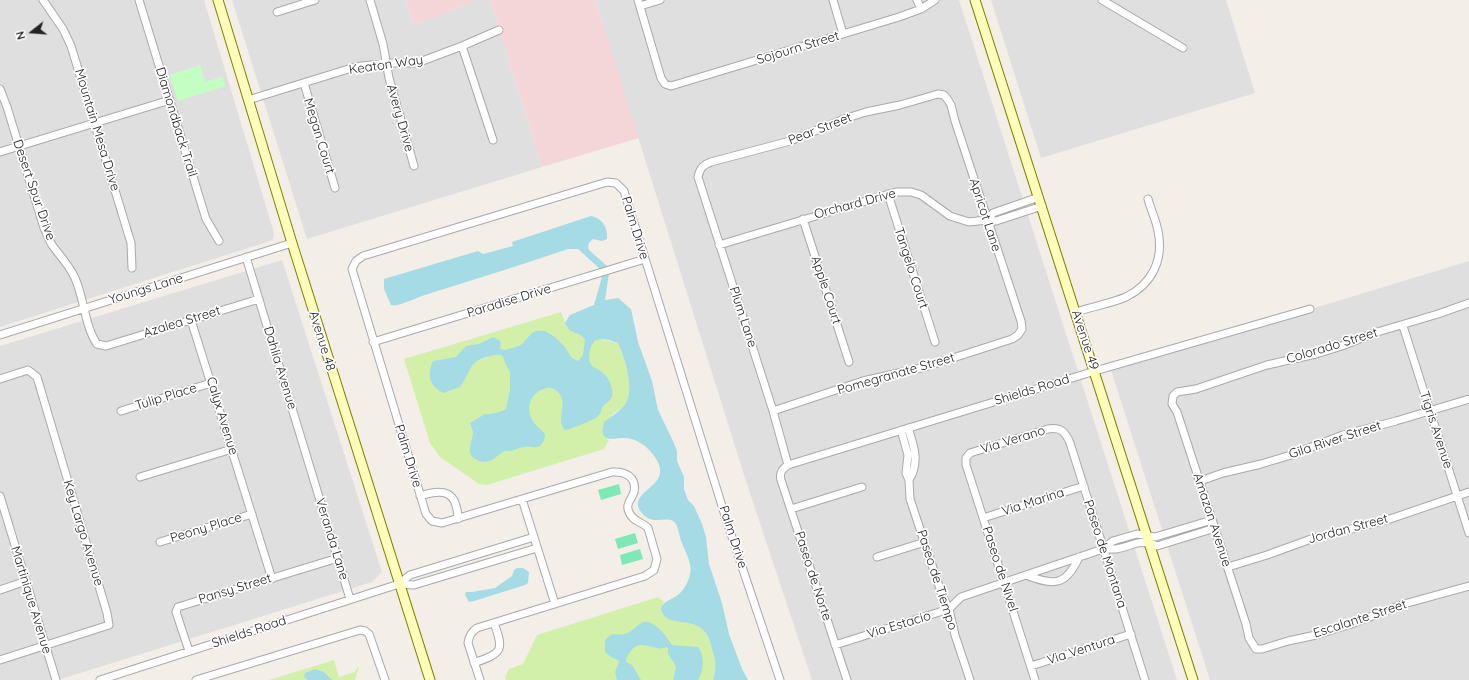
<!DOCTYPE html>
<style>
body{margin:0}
#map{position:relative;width:1469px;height:680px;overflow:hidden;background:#f3eee8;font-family:Quicksand,sans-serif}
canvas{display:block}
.north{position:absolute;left:12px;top:12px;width:40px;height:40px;-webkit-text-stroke:3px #fff;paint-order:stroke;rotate:253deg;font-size:11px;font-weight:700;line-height:16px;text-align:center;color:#222}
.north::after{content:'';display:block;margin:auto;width:14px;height:18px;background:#222;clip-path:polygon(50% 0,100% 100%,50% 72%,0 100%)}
</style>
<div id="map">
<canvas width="1469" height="680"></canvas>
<div class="north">N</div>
</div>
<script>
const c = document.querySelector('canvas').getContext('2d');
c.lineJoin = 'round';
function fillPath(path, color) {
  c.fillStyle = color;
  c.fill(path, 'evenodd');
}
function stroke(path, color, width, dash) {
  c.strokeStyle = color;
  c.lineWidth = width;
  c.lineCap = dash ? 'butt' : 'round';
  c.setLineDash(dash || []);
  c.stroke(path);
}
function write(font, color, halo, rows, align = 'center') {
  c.font = font + ' Quicksand,sans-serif';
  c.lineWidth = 3.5;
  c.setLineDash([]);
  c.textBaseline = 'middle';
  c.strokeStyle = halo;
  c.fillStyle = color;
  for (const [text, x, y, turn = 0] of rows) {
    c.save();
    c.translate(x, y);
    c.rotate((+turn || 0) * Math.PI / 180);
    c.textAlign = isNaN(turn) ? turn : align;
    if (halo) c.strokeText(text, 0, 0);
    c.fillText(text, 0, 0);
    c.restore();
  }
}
const residential = new Path2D(`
 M 0,0 L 204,0 L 274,233 L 273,239 L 270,241 L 0,327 Z
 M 232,0 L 406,0 L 414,25 L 477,0 L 490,0 L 542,167 L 307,239 Z
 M 595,0 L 959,0 L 1177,680 L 812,680 L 745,478 Z
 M 991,0 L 1226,0 L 1255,93 L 1041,158 Z
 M 282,260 L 382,572 L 372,582 L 58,680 L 0,680 L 0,346 Z
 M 1469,261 L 1469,680 L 1210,680 L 1111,370 Z`);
const commercial = new Path2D(`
 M 406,0 L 477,0 L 414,25 Z
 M 490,0 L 595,0 L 639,138 L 542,167 Z`);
const grass = new Path2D(`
 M 561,312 L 567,328 L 594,340 L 600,339 L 618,343 C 625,358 635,389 625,404 C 622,410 615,411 611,416 C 607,421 606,431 604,437 L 609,440 L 604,449 L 487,485 L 479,484 L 440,457 L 430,443 L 404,359 Z
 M 658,597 L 664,602 L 661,608 C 665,611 670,619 674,621 C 678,622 688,622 693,623 C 712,630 719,662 713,680 L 506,680 L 505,677 L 509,669 L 523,664 L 537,635 Z
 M 334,660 L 339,677 L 355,672 L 357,668 L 359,667 L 355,680 L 269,680 Z`);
const park = new Path2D(`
 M 200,65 L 205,82 L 222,77 L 226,86 L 178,101 L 170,75 Z`);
const pitch = new Path2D(`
 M 619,484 L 621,494 L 601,500 L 598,490 Z
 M 635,533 L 638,543 L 618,549 L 615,539 Z
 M 640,549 L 643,559 L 622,565 L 620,555 Z`);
const water = new Path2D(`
 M 591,216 C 602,218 608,227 607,239 L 602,241 L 593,239 C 589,242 587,245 589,250 L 607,266 L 609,273 L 605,300 L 618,298 L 631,309 L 638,342 L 652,381 L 658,410 L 673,441 L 677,451 L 677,461 L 684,477 L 684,489 L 688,500 L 694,506 L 702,524 L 706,537 L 709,564 L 722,603 L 729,634 L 742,669 L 748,680 L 713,680 C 716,671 716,661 713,652 C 711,644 709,635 702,629 C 689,617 664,628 661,608 C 665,600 671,600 678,595 C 683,591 687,584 689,578 C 694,565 686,554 682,543 C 679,537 679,525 673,521 C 664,516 652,526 642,513 C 640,511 638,508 638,505 C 637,487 678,484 651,452 C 645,445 635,438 625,438 C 612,438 598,444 604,422 C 609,418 622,410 625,404 C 635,390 625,358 618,343 C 613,341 602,338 597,340 C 590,342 588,356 590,362 C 591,367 596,368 599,370 C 608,375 614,387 612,397 C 610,401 606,403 603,406 C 601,410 601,414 597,417 C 594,420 569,430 565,430 C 555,420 569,403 558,392 C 555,389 551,387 547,388 C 541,389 535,393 532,398 C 526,407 530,419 537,426 C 539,429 544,431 545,435 C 545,439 543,443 540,446 C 534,449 530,446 524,447 C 517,448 513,452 505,451 C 500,453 497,457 492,460 C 487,462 481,463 477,460 C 464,454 473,441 473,432 C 472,428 471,426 470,423 L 485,414 L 491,414 L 502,411 L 506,409 L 510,390 L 510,372 L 505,363 L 503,356 C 498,354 496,355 491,356 C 469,359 471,372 460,387 L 443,393 C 429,385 427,376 433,361 L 456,357 L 466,346 L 479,344 L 493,337 L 499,340 L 501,342 L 500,349 L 505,350 L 519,346 L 522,344 L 532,333 L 536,331 L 545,331 L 555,337 L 565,347 L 572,358 L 578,361 L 583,355 L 585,339 C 578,331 570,335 565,323 L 570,315 L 594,305 L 602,277 L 600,269 L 578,249 L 568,249 C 521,265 475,279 428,294 C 419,296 397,308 391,305 L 384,289 L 384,279 L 478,251 L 483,254 L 513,246 L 512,242 Z
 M 517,568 L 523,568 L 529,572 L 528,583 L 525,585 L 474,601 L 469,602 L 465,595 L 466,592 L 472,592 L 495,588 L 512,576 L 514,570 Z
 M 643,622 C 655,620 666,636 672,645 L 698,647 C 705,656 704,670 698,680 L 673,680 L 676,667 L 668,653 L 668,648 L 666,647 C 656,653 641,637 631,651 C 628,655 626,657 626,662 L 632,665 L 641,680 L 617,680 L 615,672 L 619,662 L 618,660 L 611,657 L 605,652 L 605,640 L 612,634 C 632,636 628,631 643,622 Z
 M 315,669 L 324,672 L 332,680 L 308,680 L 304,677 L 305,673 Z`);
const street = new Path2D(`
 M 43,0 L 63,29 L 71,46 L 131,243 L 132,268
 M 139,0 L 206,219 L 219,241
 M 370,0 L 383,44 L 389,78 L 414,166
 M 638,0 L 661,78 L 665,84 L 671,86 L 899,17 L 921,9 L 935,0
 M 833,0 L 843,34
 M 917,0 L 921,9
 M 1102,0 L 1183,48
 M 640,6 L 660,0
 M 277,12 L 315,0
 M 462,46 L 493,140
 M 304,83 L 335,188
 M 0,89 L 7,107 L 44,228 C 47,234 49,240 52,245 C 60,256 69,265 75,278 C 84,298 85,327 97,344 L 106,346 L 259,299
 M 248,100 L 355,67 L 386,63 L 417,63 L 462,46 L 499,30
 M 0,152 L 170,100
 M 888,194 L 935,342
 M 803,219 L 849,362
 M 987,220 L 993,213 L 1039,197
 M 719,245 L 896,192 L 911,192 L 921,195 L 950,216 L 969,222 L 987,220 L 996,221 L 1042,206
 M 246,257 L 350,599
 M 1469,303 L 1438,314 L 1374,333 L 1342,346 L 1316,354 L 1267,365 L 1196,389 L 1177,392 L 1173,396 L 1172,404 L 1177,412 L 1246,624 L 1249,638 L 1256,649 L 1262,649 L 1288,641 L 1316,635 L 1351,624 L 1404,604 L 1469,586
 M 1076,312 C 1091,307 1112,303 1126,297 C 1152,284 1164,260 1158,231 C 1156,220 1151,210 1148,199
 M 191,320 L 272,579
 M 1403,326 L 1469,533
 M 0,335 L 292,243
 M 373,342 L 645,259
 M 0,379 L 28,370 L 37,377 L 107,613 L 109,625 L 0,660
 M 121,411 L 211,383
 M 773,411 L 863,381 L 925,367 L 1012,339 L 1018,335 L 1022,329 L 1021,321 L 955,121 L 951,105 L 948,100 L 944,95 L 938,94 L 900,105 L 866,112 L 847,118 L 790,141 L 711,162 C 703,165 700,168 698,177 L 773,411 L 788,465
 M 908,428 C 914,446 920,462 909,480
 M 901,430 L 908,455 L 906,473 L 909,480 L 910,499 L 942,595 L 949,609 L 955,635 L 970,680
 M 140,477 L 232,449
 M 1200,481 L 1223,473 L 1261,464 L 1291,455 L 1343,435 L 1396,421 L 1469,399
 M 0,496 L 56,680
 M 420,496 C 444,488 457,491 458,519
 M 522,499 L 555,604
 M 791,509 L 862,487
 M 983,518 L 1084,486
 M 160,542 L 252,514
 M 1103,549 C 1108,549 1112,549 1116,549 C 1134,546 1138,538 1157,546 L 1215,528
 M 877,557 L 925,542
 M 1228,567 L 1267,555 L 1311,539 L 1387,520 L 1469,492
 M 1026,575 C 1054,586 1066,586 1079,557
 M 399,584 L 414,585 L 537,548
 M 0,590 L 26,581
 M 835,645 L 949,609 L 961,597 L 1103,549 L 1113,541 L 1137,534 L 1155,537 L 1212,520
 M 189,651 L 176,612 L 178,607 L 338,558
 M 474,663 C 501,653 505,652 494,623
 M 1031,666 L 1131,634
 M 100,680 L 399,584 L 410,575 L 534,537
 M 196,680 L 360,630 L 365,631 L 369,634 L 385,680
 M 480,680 L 468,643 C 469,636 471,632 477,628 L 645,576 L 654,570 L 657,559 L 648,528 C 642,522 632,521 629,512 C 625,504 632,499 634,492 C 637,477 625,471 612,472 L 442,523 L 432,521 L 426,514 L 352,269 L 356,261 L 363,256 L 607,182 L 616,183 L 624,191 L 727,522 L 780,680
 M 847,680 L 781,480 C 779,473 782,469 788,465 L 1095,371 L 1310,309
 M 1035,680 L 969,474 L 966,465 L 966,458 L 970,453 L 1048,429 C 1060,427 1065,431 1070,443 L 1145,680`);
const secondary = new Path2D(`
 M 218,0 L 292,243 L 430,680
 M 975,0 L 1193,680`);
const streetNames = [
 ["Sojourn Street",798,48,-17],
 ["Keaton Way",386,65,-8],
 ["Avery Drive",400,118,74],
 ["Diamondback Trail",176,122,73],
 ["Pear Street",820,129,-21],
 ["Mountain Mesa Drive",97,130,73],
 ["Megan Court",319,136,73],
 ["Desert Spur Drive",34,190,71],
 ["Orchard Drive",855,204,-15],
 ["Apricot Lane",985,215,72],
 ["Palm Drive",635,228,73],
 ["Tangelo Court",911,268,72],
 ["Youngs Lane",146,289,-17],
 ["Apple Court",826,290,72],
 ["Paradise Drive",509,301,-17],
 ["Plum Lane",743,317,72],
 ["Azalea Street",182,322,-17],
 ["Avenue 49",1085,340,72],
 ["Avenue 48",322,341,73],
 ["Colorado Street",1332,346,-17],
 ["Dahlia Avenue",280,368,73],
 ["Pomegranate Street",896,374,-16],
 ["Shields Road",1032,390,-17],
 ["Tulip Place",166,397,-17],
 ["Calyx Avenue",222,416,73],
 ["Tigris Avenue",1436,430,72],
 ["Via Verano",1013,440,-17],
 ["Gila River Street",1335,440,-18],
 ["Palm Drive",408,456,73],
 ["Via Marina",1033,502,-18],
 ["Amazon Avenue",1212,520,72],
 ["Peony Place",206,528,-17],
 ["Jordan Street",1348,529,-15],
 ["Key Largo Avenue",83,533,73],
 ["Palm Drive",733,537,72],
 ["Veranda Lane",332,539,73],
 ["Paseo de Montana",1105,554,72],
 ["Paseo de Nivel",1000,569,72],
 ["Paseo de Norte",813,576,72],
 ["Paseo de Tiempo",937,580,72],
 ["Pansy Street",235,589,-17],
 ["Martinique Avenue",31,600,73],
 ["Escalante Street",1360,619,-18],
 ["Via Estacio",899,625,-17],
 ["Shields Road",249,632,-18],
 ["Via Ventura",1081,650,-18]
];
fillPath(residential, '#e0dfdf');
fillPath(commercial, '#f4d6d8');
fillPath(grass, '#d2f0aa');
fillPath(park, '#c3ffc3');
fillPath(pitch, '#7fe8b7');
fillPath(water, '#a5dbe4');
stroke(street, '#a9a9a9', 9);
stroke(secondary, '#7e8200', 11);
stroke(street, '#fff', 7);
stroke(secondary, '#fffdba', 9);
write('13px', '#222', '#fff', streetNames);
</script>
